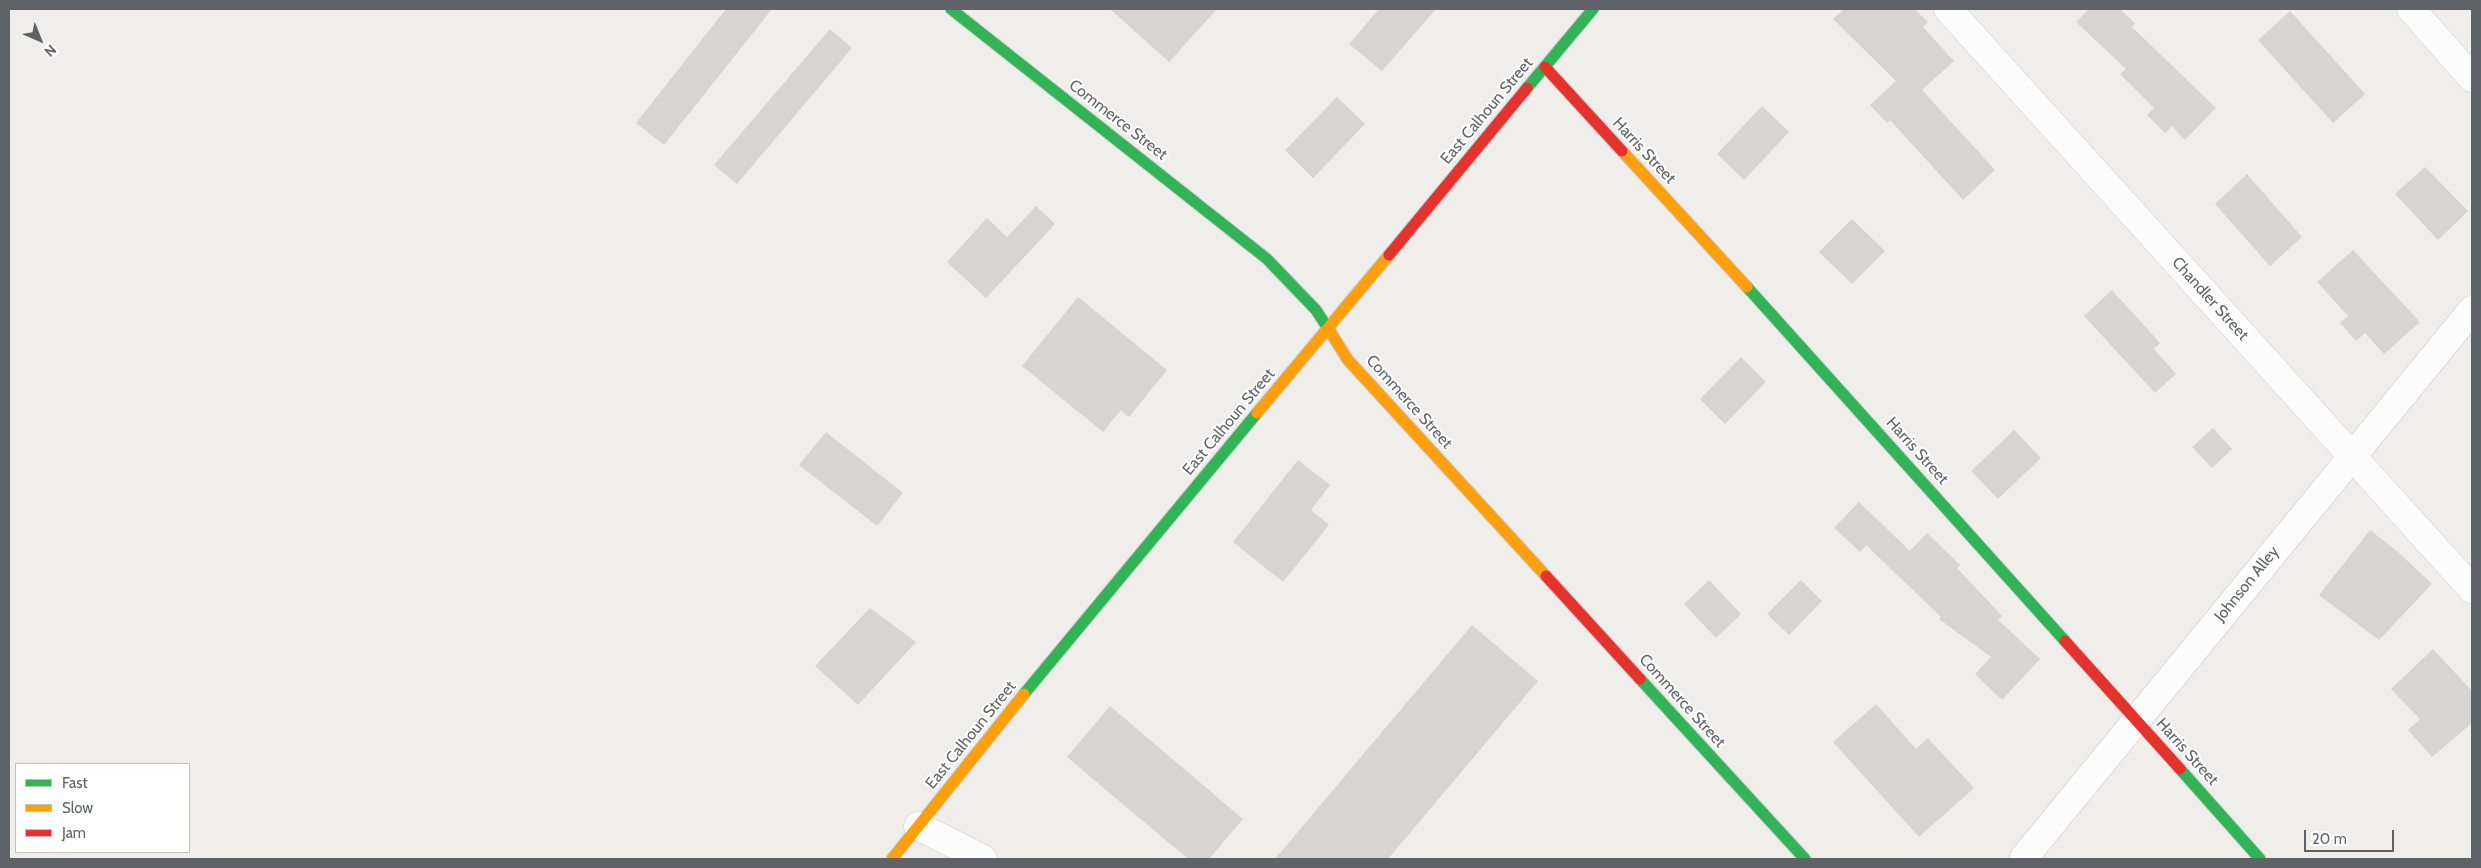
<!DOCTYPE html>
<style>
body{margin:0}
#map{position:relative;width:2481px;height:868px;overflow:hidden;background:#efeeea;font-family:Cabin,sans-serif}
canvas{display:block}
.frame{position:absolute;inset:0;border:10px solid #5f6368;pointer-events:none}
.legend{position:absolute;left:15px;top:763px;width:175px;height:90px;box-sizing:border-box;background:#fff;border:1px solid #bfc1c3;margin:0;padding:6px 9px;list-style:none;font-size:15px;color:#5f6368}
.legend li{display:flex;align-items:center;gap:10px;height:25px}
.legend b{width:25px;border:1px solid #bfc1c3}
.north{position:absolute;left:15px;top:15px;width:50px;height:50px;-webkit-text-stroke:4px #fff;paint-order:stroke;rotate:136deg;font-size:14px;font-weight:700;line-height:20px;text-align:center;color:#5f6368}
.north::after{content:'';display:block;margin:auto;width:18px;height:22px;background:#5f6368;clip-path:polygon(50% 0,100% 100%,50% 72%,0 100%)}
.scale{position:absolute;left:2304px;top:830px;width:90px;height:22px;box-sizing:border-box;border:2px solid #5f6368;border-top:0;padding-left:6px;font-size:15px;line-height:18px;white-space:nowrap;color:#5f6368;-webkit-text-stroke:4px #fff;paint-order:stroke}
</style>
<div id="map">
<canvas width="2481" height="868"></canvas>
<div class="frame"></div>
<ul class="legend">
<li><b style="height:6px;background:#30b455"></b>Fast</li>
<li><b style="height:6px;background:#ff9f0a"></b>Slow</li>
<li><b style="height:6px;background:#e5322d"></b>Jam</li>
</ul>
<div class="north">N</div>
<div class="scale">20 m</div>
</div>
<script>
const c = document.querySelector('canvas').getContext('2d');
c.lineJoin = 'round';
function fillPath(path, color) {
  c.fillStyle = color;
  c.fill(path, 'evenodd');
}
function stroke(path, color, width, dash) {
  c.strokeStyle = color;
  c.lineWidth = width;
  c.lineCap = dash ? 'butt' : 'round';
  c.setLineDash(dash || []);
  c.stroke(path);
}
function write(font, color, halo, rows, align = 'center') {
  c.font = font + ' Cabin,sans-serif';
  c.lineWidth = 4;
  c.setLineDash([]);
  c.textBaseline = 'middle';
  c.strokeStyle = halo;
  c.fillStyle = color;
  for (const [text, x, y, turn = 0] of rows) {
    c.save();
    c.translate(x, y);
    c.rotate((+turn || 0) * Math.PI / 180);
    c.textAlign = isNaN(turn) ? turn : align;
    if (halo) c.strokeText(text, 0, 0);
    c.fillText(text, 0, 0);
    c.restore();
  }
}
const building = new Path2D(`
 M 726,9 L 772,9 L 664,145 L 636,123 Z
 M 1110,9 L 1217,9 L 1169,62 Z
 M 1379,9 L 1436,9 L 1382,71 L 1349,44 Z
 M 1844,9 L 1914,9 L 1928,22 L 1923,27 L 1954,61 L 1922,90 L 1995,170 L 1963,200 L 1890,120 L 1887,123 L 1870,105 L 1896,81 L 1833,19 Z
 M 2089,9 L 2120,9 L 2135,23 L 2132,27 L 2216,108 L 2185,140 L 2172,126 L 2165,133 L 2147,115 L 2154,108 L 2120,74 L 2126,69 L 2076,22 Z
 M 2290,11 L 2365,94 L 2333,123 L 2258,40 Z
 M 830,29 L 852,48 L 737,184 L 714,165 Z
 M 1337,97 L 1365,124 L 1313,178 L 1285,150 Z
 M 1762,106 L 1789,132 L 1744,180 L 1717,154 Z
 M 2425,167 L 2468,211 L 2438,240 L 2395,194 Z
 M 2247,174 L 2302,237 L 2270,266 L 2215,204 Z
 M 1036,206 L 1055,224 L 986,298 L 947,262 L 987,218 L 1007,237 Z
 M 1852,219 L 1885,251 L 1852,284 L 1819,252 Z
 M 2353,250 L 2420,322 L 2384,354 L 2365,333 L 2356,341 L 2340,323 L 2348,316 L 2317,282 Z
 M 2112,290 L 2160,343 L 2154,349 L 2176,374 L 2155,393 L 2084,316 Z
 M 1078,297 L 1167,370 L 1129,417 L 1121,410 L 1103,432 L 1022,366 Z
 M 1741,357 L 1766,382 L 1725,424 L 1700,399 Z
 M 2213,428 L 2232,449 L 2212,468 L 2192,447 Z
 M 2014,430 L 2041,458 L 1998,499 L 1971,471 Z
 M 826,432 L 903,493 L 877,526 L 799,465 Z
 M 1298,460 L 1330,485 L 1311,510 L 1329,525 L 1283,582 L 1233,542 Z
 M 1859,502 L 1910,551 L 1927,533 L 1960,565 L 1957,568 L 2002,616 L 1998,620 L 2040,659 L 2002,700 L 1975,674 L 1991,657 L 1939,619 L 1941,617 L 1866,545 L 1860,552 L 1834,528 Z
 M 2370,530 L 2398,552 L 2432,584 L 2379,640 L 2319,595 Z
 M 1709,580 L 1741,614 L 1716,638 L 1684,604 Z
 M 1801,580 L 1822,601 L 1789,635 L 1767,614 Z
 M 870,608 L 916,642 L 858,705 L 815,666 Z
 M 1472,625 L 1538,681 L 1388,859 L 1275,859 Z
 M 2433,649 L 2472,691 L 2472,723 L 2432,757 L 2408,730 L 2420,719 L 2391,689 Z
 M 1876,704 L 1916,749 L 1928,738 L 1974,788 L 1919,837 L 1833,742 Z
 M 1110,706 L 1243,819 L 1209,859 L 1188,859 L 1067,757 Z`);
const street = new Path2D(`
 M 1948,9 L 2472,589
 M 2411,9 L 2472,78
 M 918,826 L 983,859
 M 2023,859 L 2472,310`);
const fast = new Path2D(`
 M 951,9 L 1267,259 L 1316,310 L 1331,333
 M 1527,88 L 1593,9
 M 1747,287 L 2065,641
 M 1640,679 L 1805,859
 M 1024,694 L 1257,413
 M 2180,769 L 2260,859`);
const slow = new Path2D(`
 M 1622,151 L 1747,287
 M 1331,333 L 1348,360 L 1546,576
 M 1257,413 L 1389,255
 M 892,859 L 1024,694`);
const jam = new Path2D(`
 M 1545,67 L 1622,151
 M 1389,255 L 1527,88
 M 1546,576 L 1640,679
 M 2065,641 L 2180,769`);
const streetNames = [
 ["East Calhoun Street",1487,111,-50],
 ["Commerce Street",1118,120,38],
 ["Harris Street",1644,151,47],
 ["Chandler Street",2210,299,48],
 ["Commerce Street",1409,402,48],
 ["East Calhoun Street",1229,422,-50],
 ["Harris Street",1917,451,48],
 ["Johnson Alley",2247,584,-51],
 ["Commerce Street",1682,701,48],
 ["East Calhoun Street",971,735,-51],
 ["Harris Street",2187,752,48]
];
fillPath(building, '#d6d5d3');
stroke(street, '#cbcccc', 29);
stroke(fast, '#cacacb', 13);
stroke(slow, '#cacacb', 13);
stroke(jam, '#cacacb', 13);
stroke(street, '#fdfcfc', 28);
stroke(fast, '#30b455', 11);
stroke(slow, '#ff9f0a', 11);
stroke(jam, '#e5322d', 11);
write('16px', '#5f6368', '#fff', streetNames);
</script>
